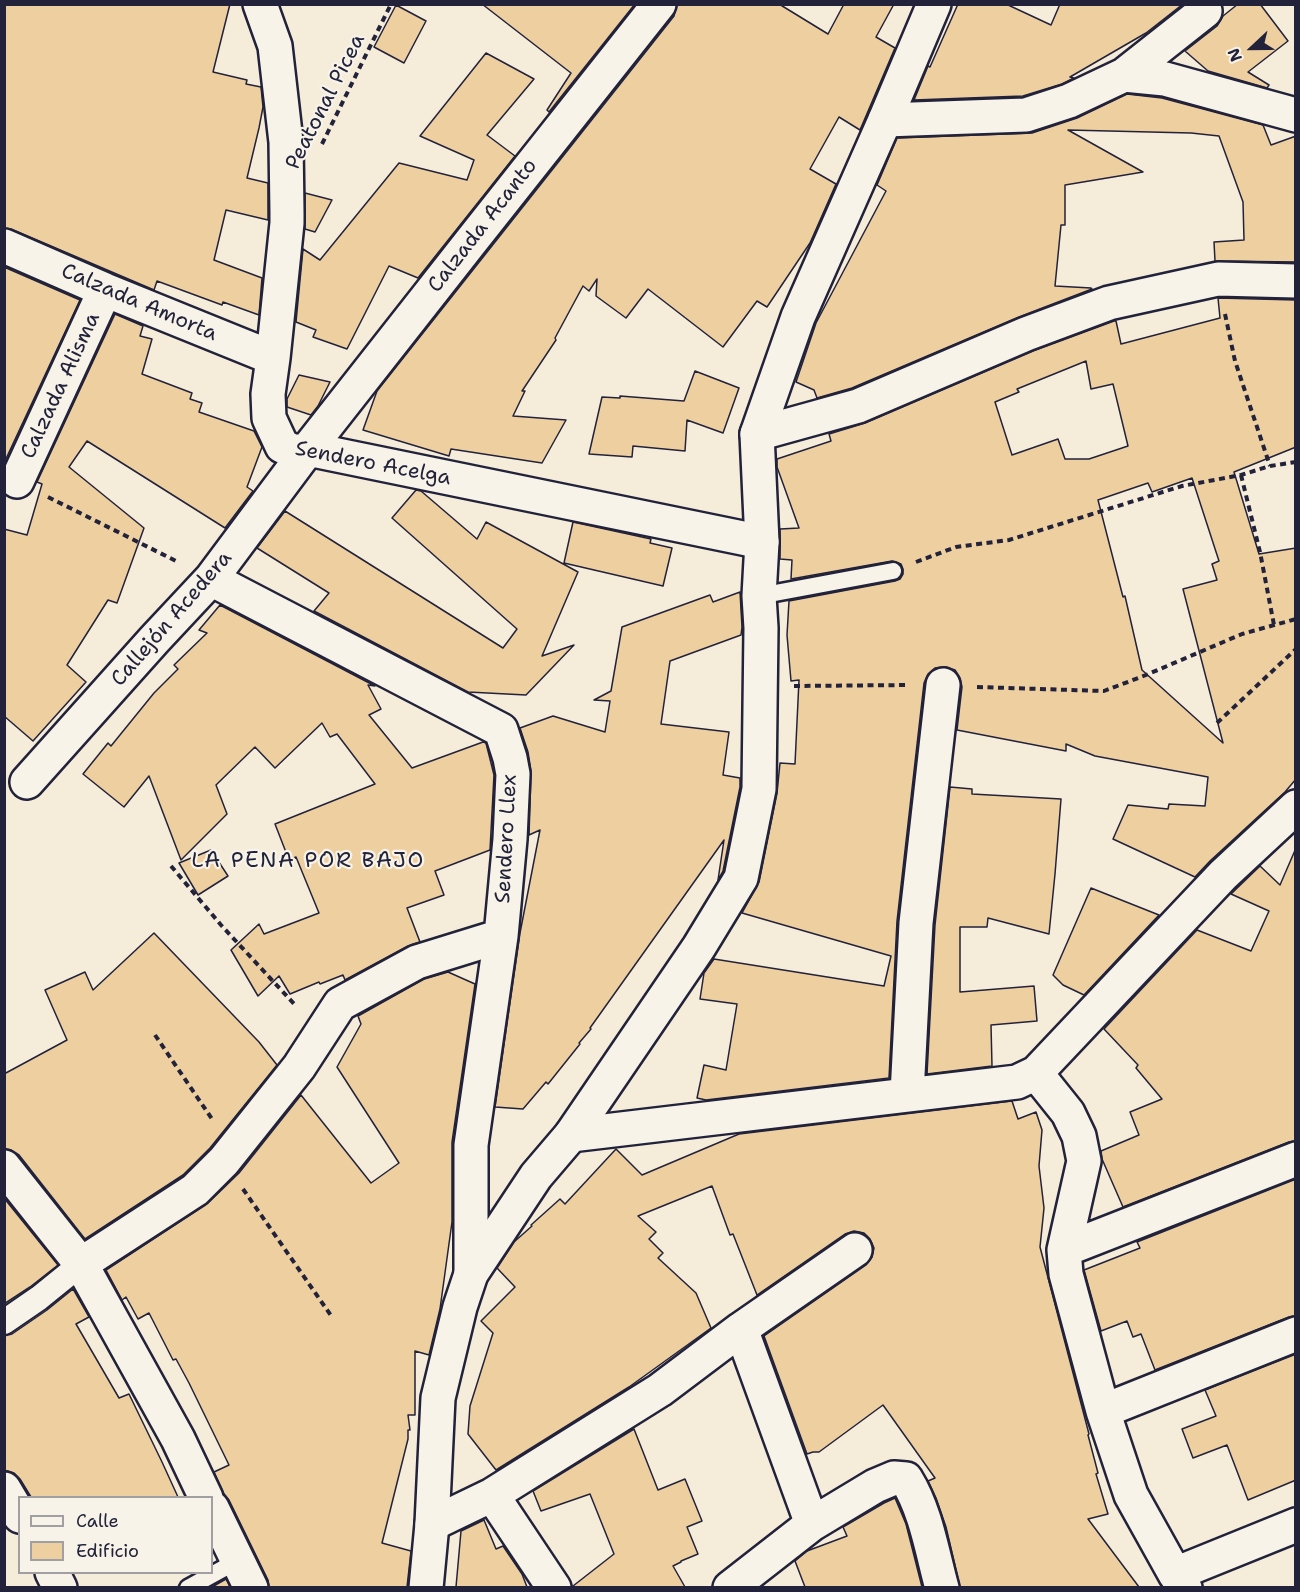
<!DOCTYPE html>
<meta charset="utf-8">
<style>
body{margin:0}
#map{position:relative;width:1300px;height:1592px;overflow:hidden;background:#f5ecda;font-family:"Shantell Sans",sans-serif}
canvas{display:block}
.frame{position:absolute;inset:0;border:6px solid #22223b;pointer-events:none}
.legend{position:absolute;left:18px;top:1496px;width:195px;height:78px;box-sizing:border-box;background:#f7f3e8;border:2px solid #a29fa3;margin:0;padding:8px 10px;list-style:none;font-size:18px;color:#22223b}
.legend li{display:flex;align-items:center;gap:12px;height:30px}
.legend b{width:30px;border:2px solid #a29fa3}
.north{position:absolute;left:1222px;top:18px;width:60px;height:60px;-webkit-text-stroke:4px #f7f3e8;paint-order:stroke;rotate:248deg;font-size:16px;font-weight:700;line-height:24px;text-align:center;color:#22223b}
.north::after{content:'';display:block;margin:auto;width:21px;height:27px;background:#22223b;clip-path:polygon(50% 0,100% 100%,50% 72%,0 100%)}
</style>
<div id="map">
<canvas width="1300" height="1592"></canvas>
<div class="frame"></div>
<ul class="legend">
<li><b style="height:8px;background:#f7f3e8"></b>Calle</li>
<li><b style="height:16px;background:#eecfa0"></b>Edificio</li>
</ul>
<div class="north">N</div>
</div>
<script>
const c = document.querySelector('canvas').getContext('2d');
c.lineJoin = 'round';
function fillPath(path, color) {
  c.fillStyle = color;
  c.fill(path, 'evenodd');
}
function stroke(path, color, width, dash) {
  c.strokeStyle = color;
  c.lineWidth = width;
  c.lineCap = dash ? 'butt' : 'round';
  c.setLineDash(dash || []);
  c.stroke(path);
}
function write(font, color, halo, rows, align = 'center') {
  c.font = font + ' "Shantell Sans",sans-serif';
  c.lineWidth = 4.5;
  c.setLineDash([]);
  c.textBaseline = 'middle';
  c.strokeStyle = halo;
  c.fillStyle = color;
  for (const [text, x, y, turn = 0] of rows) {
    c.save();
    c.translate(x, y);
    c.rotate((+turn || 0) * Math.PI / 180);
    c.textAlign = isNaN(turn) ? turn : align;
    if (halo) c.strokeText(text, 0, 0);
    c.fillText(text, 0, 0);
    c.restore();
  }
}
const building = new Path2D(`
 M 4,4 L 230,4 L 213,72 L 247,80 L 246,84 L 261,87 L 263,107 L 259,128 L 247,178 L 268,183 L 268,220 L 226,210 L 214,260 L 262,278 L 259,315 L 223,302 L 222,305 L 157,281 L 154,290 L 11,229 L 4,228 Z
 M 482,4 L 635,4 L 549,112 L 547,110 L 571,73 Z
 M 677,4 L 779,4 L 828,34 L 844,4 L 894,4 L 876,37 L 895,48 L 860,130 L 839,117 L 810,169 L 836,184 L 810,243 L 767,307 L 757,301 L 723,347 L 648,289 L 626,318 L 596,296 L 597,279 L 589,291 L 583,286 L 555,338 L 556,340 L 522,391 L 525,391 L 513,416 L 566,420 L 542,463 L 451,449 L 449,456 L 363,430 L 377,391 L 674,16 Z
 M 958,4 L 1006,4 L 1051,25 L 1060,4 L 1183,4 L 1146,33 L 1070,77 L 1074,78 L 1062,84 L 1023,96 L 914,100 L 928,66 L 930,67 Z
 M 1238,4 L 1260,4 L 1288,41 L 1248,72 L 1269,85 L 1267,88 L 1208,71 L 1185,51 L 1217,26 L 1223,16 Z
 M 396,5 L 426,21 L 404,63 L 374,47 Z
 M 486,53 L 534,79 L 487,135 L 515,156 L 418,278 L 389,266 L 347,349 L 313,337 L 316,330 L 296,322 L 303,249 L 320,260 L 399,163 L 467,180 L 474,160 L 420,136 Z
 M 1127,94 L 1162,98 L 1263,125 L 1271,145 L 1296,136 L 1296,262 L 1215,261 L 1214,242 L 1244,240 L 1243,202 L 1219,136 L 1191,133 L 1068,130 L 1143,172 L 1065,185 L 1065,225 L 1061,225 L 1055,286 L 1091,288 L 1092,289 L 1019,317 L 852,388 L 817,398 L 814,390 L 796,382 L 816,323 L 886,191 L 877,185 L 897,138 L 1032,133 L 1077,118 Z
 M 305,193 L 332,200 L 315,232 L 305,229 Z
 M 4,267 L 80,300 L 4,463 Z
 M 1218,298 L 1296,300 L 1296,447 L 1234,472 L 1259,554 L 1296,548 L 1296,779 L 1285,792 L 1210,861 L 1195,877 L 1113,839 L 1128,805 L 1168,809 L 1169,804 L 1205,806 L 1208,777 L 1095,756 L 1066,744 L 1066,751 L 957,730 L 962,687 L 960,678 L 955,670 L 946,667 L 935,668 L 928,674 L 924,683 L 897,921 L 889,1078 L 706,1100 L 697,1098 L 704,1065 L 726,1070 L 737,1004 L 700,999 L 704,973 L 714,959 L 884,986 L 891,956 L 742,913 L 759,882 L 777,793 L 780,763 L 795,764 L 799,680 L 791,681 L 787,635 L 789,601 L 895,581 L 900,579 L 903,574 L 903,569 L 901,564 L 892,561 L 791,579 L 792,560 L 780,559 L 780,529 L 799,528 L 777,467 L 777,459 L 831,441 L 829,434 L 865,423 L 1033,351 L 1114,321 L 1116,321 L 1121,344 L 1220,318 ZM 1086,361 L 1091,389 L 1113,384 L 1128,446 L 1089,459 L 1065,459 L 1058,439 L 1012,455 L 995,402 L 1019,392 L 1017,389 ZM 1192,478 L 1219,561 L 1212,564 L 1217,580 L 1183,589 L 1223,743 L 1142,670 L 1125,596 L 1123,597 L 1098,500 L 1148,483 L 1152,492 Z
 M 115,314 L 143,326 L 140,336 L 152,339 L 142,374 L 192,393 L 190,399 L 202,403 L 199,412 L 254,431 L 262,447 L 247,487 L 253,491 L 225,528 L 87,441 L 69,467 L 144,528 L 117,603 L 108,600 L 67,665 L 86,682 L 33,741 L 4,716 L 4,529 L 27,535 L 42,484 L 37,482 Z
 M 695,371 L 739,388 L 723,433 L 687,420 L 685,451 L 633,446 L 632,457 L 589,454 L 602,397 L 620,398 L 620,396 L 684,401 Z
 M 299,375 L 330,382 L 318,406 L 311,415 L 287,407 L 287,399 Z
 M 416,490 L 421,491 L 477,539 L 486,522 L 578,572 L 542,656 L 574,645 L 526,695 L 468,692 L 314,611 L 329,593 L 257,548 L 285,511 L 503,648 L 517,629 L 392,518 Z
 M 573,522 L 651,539 L 650,543 L 672,548 L 663,586 L 564,563 Z
 M 740,592 L 742,627 L 741,635 L 670,661 L 661,724 L 729,732 L 723,775 L 740,778 L 740,787 L 723,871 L 718,880 L 724,840 L 590,1028 L 591,1029 L 579,1043 L 580,1044 L 548,1084 L 546,1082 L 523,1109 L 495,1107 L 520,933 L 540,830 L 529,835 L 531,771 L 528,752 L 520,728 L 553,716 L 605,732 L 610,701 L 594,700 L 611,691 L 622,627 L 710,595 L 713,602 Z
 M 220,605 L 375,686 L 368,685 L 381,709 L 369,715 L 412,768 L 483,742 L 486,743 L 494,775 L 490,850 L 435,871 L 444,895 L 407,908 L 420,942 L 408,946 L 345,980 L 343,975 L 320,984 L 319,982 L 290,994 L 279,976 L 258,996 L 231,950 L 259,924 L 264,934 L 319,913 L 296,857 L 289,860 L 275,824 L 375,784 L 337,734 L 330,737 L 322,723 L 275,768 L 255,747 L 216,785 L 227,814 L 181,860 L 149,776 L 124,807 L 83,774 L 108,743 L 111,746 L 154,693 L 178,669 L 174,665 L 207,633 L 199,630 Z
 M 950,787 L 972,789 L 972,794 L 1061,799 L 1055,874 L 1049,934 L 988,918 L 987,927 L 960,927 L 960,992 L 1034,986 L 1037,1021 L 991,1025 L 992,1066 L 927,1074 L 935,925 Z
 M 1296,848 L 1296,1141 L 1289,1142 L 1123,1207 L 1102,1159 L 1101,1151 L 1139,1135 L 1130,1112 L 1162,1099 L 1136,1068 L 1138,1065 L 1104,1029 L 1197,930 L 1251,951 L 1269,911 L 1231,894 L 1260,866 L 1280,885 Z
 M 211,850 L 228,876 L 198,895 L 179,863 Z
 M 1091,888 L 1159,915 L 1084,995 L 1063,985 L 1053,975 Z
 M 154,933 L 259,1042 L 277,1065 L 210,1148 L 183,1175 L 85,1239 L 19,1155 L 11,1150 L 4,1149 L 4,1074 L 67,1040 L 45,990 L 85,972 L 93,990 Z
 M 448,972 L 475,984 L 452,1142 L 452,1222 L 440,1309 L 429,1355 L 415,1351 L 415,1415 L 408,1415 L 410,1430 L 408,1430 L 408,1439 L 382,1543 L 411,1551 L 407,1587 L 269,1587 L 268,1580 L 229,1500 L 224,1494 L 214,1472 L 229,1465 L 189,1383 L 176,1359 L 173,1360 L 149,1313 L 138,1319 L 126,1297 L 122,1300 L 106,1270 L 208,1203 L 239,1173 L 301,1095 L 371,1183 L 399,1163 L 337,1067 L 361,1024 L 358,1016 L 424,979 Z
 M 1012,1101 L 1018,1119 L 1036,1112 L 1042,1130 L 1039,1166 L 1044,1208 L 1040,1247 L 1089,1434 L 1088,1435 L 1098,1473 L 1096,1474 L 1108,1514 L 1088,1519 L 1139,1587 L 960,1587 L 946,1527 L 936,1498 L 928,1481 L 935,1478 L 883,1405 L 819,1452 L 813,1452 L 807,1454 L 764,1336 L 866,1265 L 872,1257 L 874,1248 L 870,1239 L 864,1233 L 854,1231 L 845,1234 L 757,1295 L 733,1234 L 730,1235 L 712,1186 L 638,1216 L 656,1232 L 649,1239 L 663,1253 L 658,1258 L 696,1293 L 711,1328 L 629,1387 L 496,1470 L 468,1434 L 470,1406 L 493,1333 L 481,1321 L 515,1287 L 497,1268 L 514,1242 L 532,1226 L 531,1225 L 560,1199 L 565,1204 L 616,1149 L 642,1175 L 739,1134 Z
 M 1296,1179 L 1296,1316 L 1289,1317 L 1155,1370 L 1141,1334 L 1133,1337 L 1127,1321 L 1101,1331 L 1084,1270 L 1140,1248 L 1137,1242 Z
 M 4,1198 L 58,1265 L 30,1287 L 4,1304 Z
 M 73,1289 L 89,1317 L 76,1324 L 119,1398 L 129,1394 L 162,1462 L 178,1497 L 31,1497 L 20,1479 L 14,1473 L 4,1470 L 4,1336 L 12,1334 L 47,1310 Z
 M 1296,1354 L 1296,1480 L 1248,1500 L 1227,1445 L 1193,1458 L 1182,1429 L 1216,1416 L 1205,1390 Z
 M 634,1429 L 658,1490 L 685,1479 L 702,1521 L 687,1527 L 698,1554 L 681,1561 L 681,1562 L 673,1566 L 685,1587 L 573,1587 L 573,1586 L 614,1554 L 590,1494 L 541,1511 L 533,1491 Z
 M 895,1498 L 906,1524 L 922,1587 L 805,1587 L 795,1561 L 807,1551 L 847,1536 L 843,1527 L 884,1503 Z
 M 484,1520 L 496,1549 L 503,1546 L 522,1574 L 527,1587 L 456,1587 L 461,1531 Z
 M 226,1579 L 230,1587 L 212,1587 Z`);
const path = new Path2D(`
 M 322,144 L 391,4
 M 1225,314 L 1235,361 L 1270,466
 M 1241,475 L 1260,552 L 1274,625
 M 48,497 L 178,562
 M 916,562 L 956,547 L 1009,540 L 1182,486 L 1241,475 L 1270,466 L 1296,462
 M 794,686 L 909,685
 M 977,687 L 1104,691 L 1146,675 L 1242,634 L 1296,619
 M 1217,723 L 1296,649
 M 171,866 L 221,925 L 296,1006
 M 155,1035 L 212,1119
 M 243,1189 L 332,1317`);
const service = new Path2D(`
 M 759,596 L 893,571
 M 188,1588 L 237,1561`);
const pedestrian = new Path2D(`
 M 4,1322 L 39,1298 L 81,1264`);
const minor = new Path2D(`
 M 260,4 L 275,46 L 286,142 L 287,213 L 287,223 L 273,358 L 268,394 L 269,418 L 282,446 L 295,452 L 308,449 L 762,542
 M 1124,75 L 1165,79 L 1296,115
 M 885,120 L 1026,115 L 1069,101 L 1124,75 L 1205,11
 M 4,246 L 105,290 L 273,358
 M 757,434 L 858,406 L 1026,334 L 1109,303 L 1218,279 L 1296,281
 M 17,481 L 105,290
 M 211,579 L 501,730 L 510,758 L 513,774 L 510,839 L 501,936 L 471,1145 L 471,1274
 M 27,782 L 154,640 L 211,579 L 308,449 L 469,244 L 659,4
 M 1036,1073 L 1223,875 L 1296,807
 M 907,1094 L 916,923 L 943,685
 M 571,1135 L 1017,1082 L 1036,1073 L 1068,1113 L 1079,1136 L 1084,1161 L 1064,1250 L 1066,1274 L 1103,1411 L 1131,1495 L 1175,1574 L 1185,1588
 M 4,1167 L 81,1264 L 178,1439 L 206,1498
 M 1064,1250 L 1296,1159
 M 81,1264 L 195,1190 L 224,1161 L 299,1067 L 340,1004 L 417,962 L 501,936
 M 741,1329 L 812,1524
 M 1103,1411 L 1296,1334
 M 4,1489 L 20,1516
 M 492,1495 L 554,1588
 M 212,1508 L 251,1588
 M 432,1524 L 492,1495 L 660,1390 L 741,1329 L 855,1250
 M 52,1572 L 60,1588
 M 1175,1574 L 1296,1525
 M 730,1588 L 812,1524 L 875,1486 L 894,1478 L 906,1479 C 926,1511 932,1552 942,1588`);
const secondary = new Path2D(`
 M 426,1588 L 432,1524 L 438,1398 L 460,1307 L 471,1274 L 536,1176 L 571,1135 L 699,947 L 741,878 L 759,789 L 761,628 L 759,596 L 762,542 L 757,434 L 798,317 L 885,120 L 934,4`);
const streetNames = [
 ["Peatonal Picea",326,102,-63],
 ["Calzada Acanto",483,226,-52],
 ["Calzada Amorta",139,303,23],
 ["Calzada Alisma",61,386,-65],
 ["Sendero Acelga",373,464,11],
 ["Callejón Acedera",172,619,-49],
 ["Sendero Llex",507,839,-87]
];
const neighbourhoodNames = [
 ["LA PENA POR BAJO",308,861]
];
fillPath(building, '#eecfa0');
stroke(building, '#22223b', 1.5);
stroke(service, '#22223b', 21);
stroke(pedestrian, '#22223b', 28);
stroke(minor, '#22223b', 38);
stroke(secondary, '#22223b', 38);
stroke(path, '#22223b', 4, [6, 4.5]);
stroke(service, '#f7f3e8', 16);
stroke(pedestrian, '#f7f3e8', 24);
stroke(minor, '#f7f3e8', 33);
stroke(secondary, '#f7f3e8', 33);
write('21px', '#22223b', '#f7f3e8', streetNames);
c.letterSpacing = '1.5px';
write('22px', '#22223b', '#f7f3e8', neighbourhoodNames);
c.letterSpacing = '0px';
</script>
